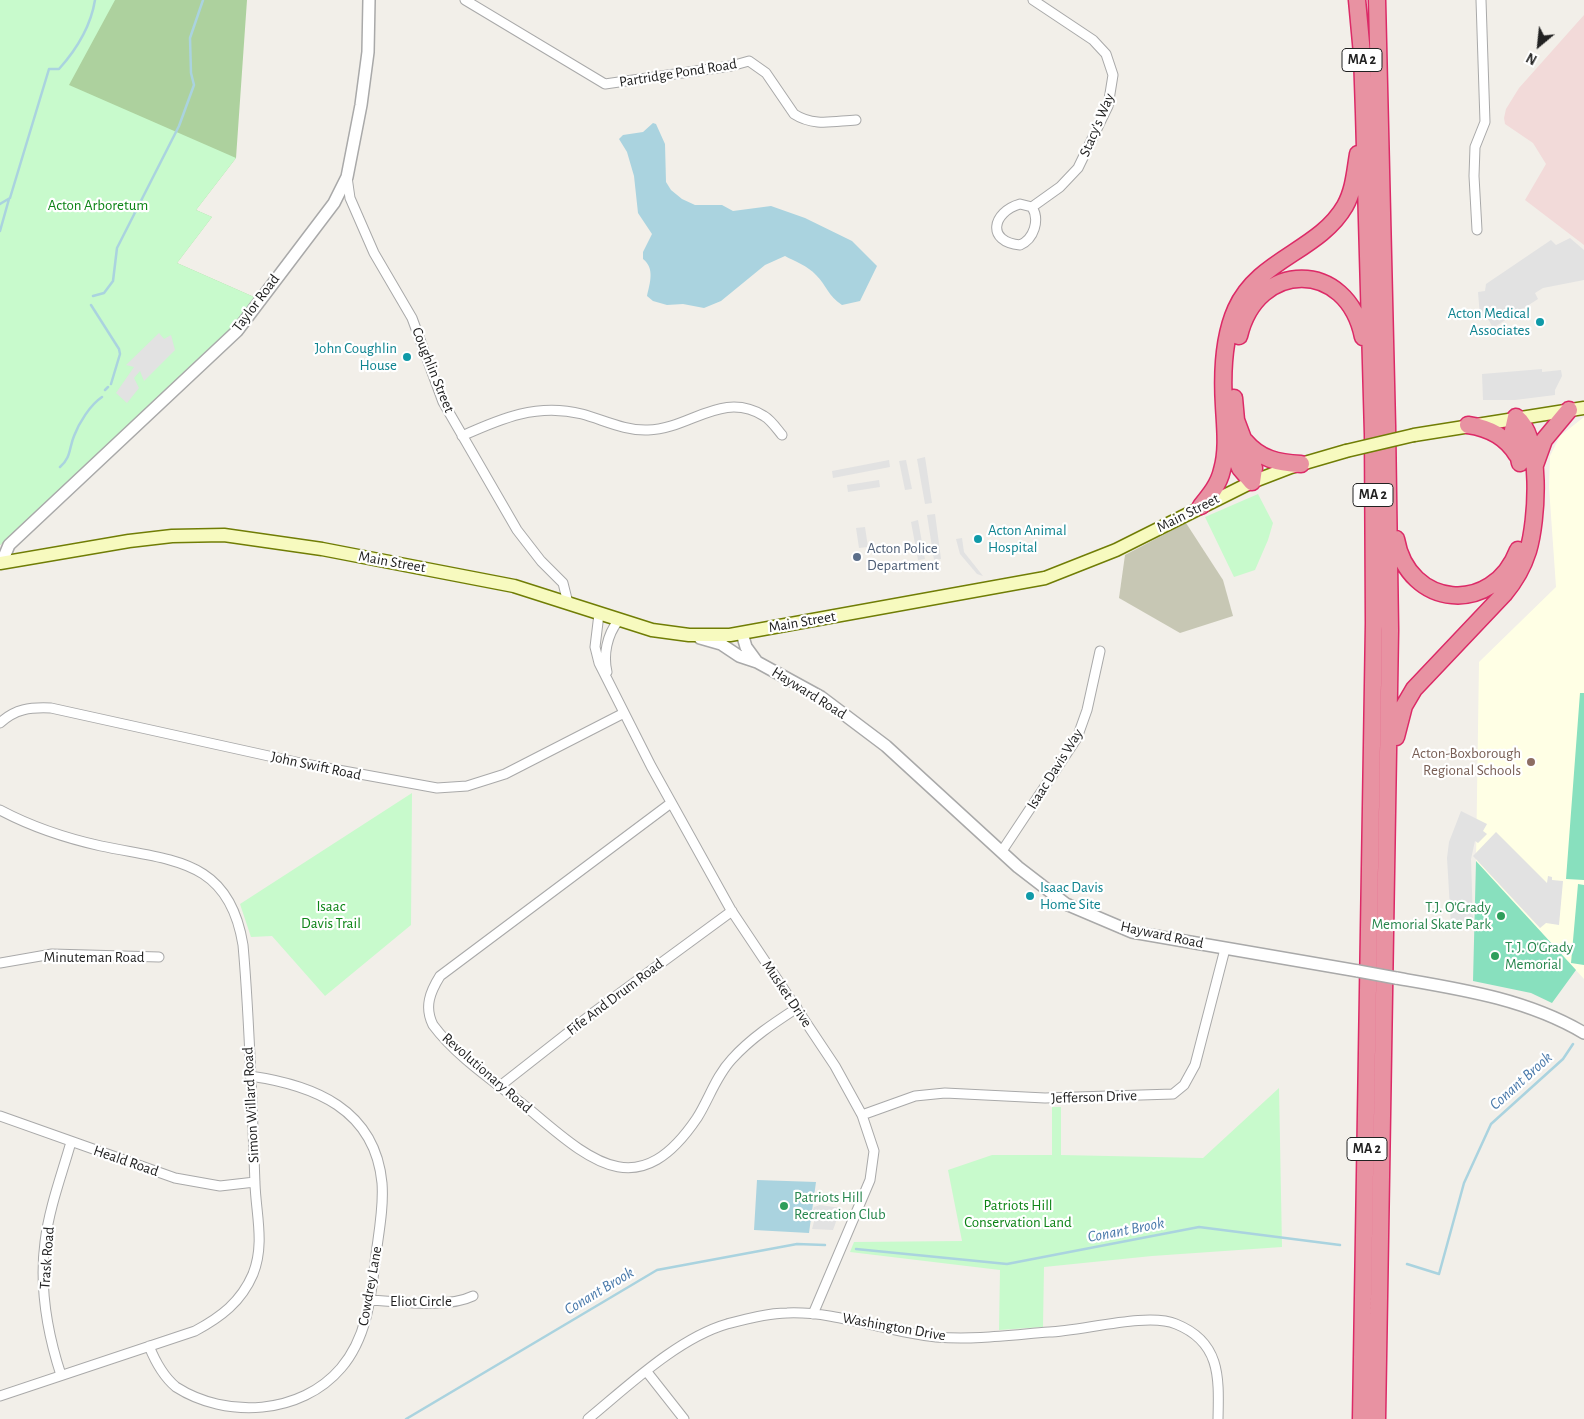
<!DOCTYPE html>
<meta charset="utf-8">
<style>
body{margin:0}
#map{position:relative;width:1584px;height:1419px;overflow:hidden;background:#f2efe9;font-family:"Alegreya Sans",sans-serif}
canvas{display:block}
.north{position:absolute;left:1514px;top:20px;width:50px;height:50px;-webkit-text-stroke:4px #fff;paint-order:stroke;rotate:208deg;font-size:14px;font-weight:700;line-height:20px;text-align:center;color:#222}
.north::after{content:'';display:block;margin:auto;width:18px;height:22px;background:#222;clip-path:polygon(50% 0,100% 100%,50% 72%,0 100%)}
</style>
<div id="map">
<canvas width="1584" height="1419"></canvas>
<div class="north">N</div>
</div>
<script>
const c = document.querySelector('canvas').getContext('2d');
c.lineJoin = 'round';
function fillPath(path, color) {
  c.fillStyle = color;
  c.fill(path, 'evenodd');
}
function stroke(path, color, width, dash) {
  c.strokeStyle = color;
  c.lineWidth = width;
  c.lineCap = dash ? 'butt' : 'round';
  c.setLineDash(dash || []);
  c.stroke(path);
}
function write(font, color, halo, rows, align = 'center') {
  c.font = font + ' "Alegreya Sans",sans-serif';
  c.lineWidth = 4.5;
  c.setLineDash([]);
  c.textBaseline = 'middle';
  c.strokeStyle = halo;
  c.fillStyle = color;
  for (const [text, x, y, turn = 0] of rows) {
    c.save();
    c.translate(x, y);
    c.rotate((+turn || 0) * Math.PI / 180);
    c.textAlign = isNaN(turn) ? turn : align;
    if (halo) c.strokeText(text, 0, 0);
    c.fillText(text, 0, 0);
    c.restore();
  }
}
const commercial = new Path2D(`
 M 1584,15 L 1584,245 L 1525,200 L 1546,164 L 1533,143 L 1505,124 L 1504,118 L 1506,109 L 1519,88 Z`);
const education = new Path2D(`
 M 1584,417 L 1584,979 L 1476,861 L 1479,662 L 1556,587 L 1549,487 L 1550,456 L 1560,436 Z`);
const construction = new Path2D(`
 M 1186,523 L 1223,580 L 1233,616 L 1180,633 L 1119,598 L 1125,555 Z`);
const forest = new Path2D(`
 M 0,0 L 247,0 L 236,158 L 196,210 L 212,217 L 177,263 L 254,297 C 222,331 191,367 156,399 C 104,447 52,496 0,545 Z`);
const park = new Path2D(`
 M 0,0 L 115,0 L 69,85 L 236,158 L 196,210 L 212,217 L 177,263 L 254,297 L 235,324 L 0,545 Z
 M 1258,494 L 1273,523 L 1268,540 L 1255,570 L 1234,577 L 1205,517 Z
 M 412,793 L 411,925 L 325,996 L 272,936 L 251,937 L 240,904 Z
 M 1279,1088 L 1282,1247 L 1152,1256 L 1044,1267 L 1043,1327 L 999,1330 L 1000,1270 L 850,1252 L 854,1242 L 962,1241 L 948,1170 L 992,1155 L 1052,1155 L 1052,1107 L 1061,1107 L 1061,1155 L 1203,1158 Z`);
const pitch = new Path2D(`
 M 1580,693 L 1584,693 L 1584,880 L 1566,879 Z
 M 1476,861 L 1576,970 L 1552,1003 L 1531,993 L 1473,981 Z
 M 1578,884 L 1584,885 L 1584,965 L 1571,963 Z`);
const parking = new Path2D(`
 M 1570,238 L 1584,250 L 1584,280 L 1543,288 L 1535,293 L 1538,299 L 1493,328 L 1487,317 L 1480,317 L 1478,292 L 1485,291 L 1486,284 L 1551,240 L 1556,245 Z
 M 159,333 L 164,339 L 171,335 L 175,350 L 144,381 L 140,371 L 134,378 L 139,388 L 127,403 L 116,393 L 134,367 L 126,365 Z
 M 1542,369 L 1542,372 L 1561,370 L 1562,376 L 1555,390 L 1555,395 L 1515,400 L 1483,400 L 1482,374 Z
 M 925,457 L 932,503 L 925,504 L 917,459 Z
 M 889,460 L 890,467 L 833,478 L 832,471 Z
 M 906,460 L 912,489 L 905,490 L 899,461 Z
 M 879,480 L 880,487 L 848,492 L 847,485 Z
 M 935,514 L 941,559 L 934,560 L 927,515 Z
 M 918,520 L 925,559 L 918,560 L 911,522 Z
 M 865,527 L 868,547 L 859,548 L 856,528 Z
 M 962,538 L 964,552 L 983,576 L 977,574 L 960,554 L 956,539 Z
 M 1461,811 L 1487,824 L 1483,831 L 1487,834 L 1478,843 L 1475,841 L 1471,859 L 1473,923 L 1451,925 L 1447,858 L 1449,842 Z
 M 1496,832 L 1547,883 L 1548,876 L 1552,877 L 1552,880 L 1563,881 L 1559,925 L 1546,923 L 1540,928 L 1473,856 Z
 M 820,1205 L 841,1208 L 833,1230 L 812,1229 L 817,1211 L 813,1210 L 814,1207 Z`);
const water = new Path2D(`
 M 653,123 L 656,124 L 665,144 L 666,182 L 671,190 L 682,199 L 695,205 L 722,205 L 733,211 L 771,206 L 805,218 L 852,241 L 877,266 L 860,301 L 842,305 C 828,296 827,286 816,275 C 808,266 794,261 785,256 L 765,265 L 721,301 L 704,308 L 683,304 L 667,305 L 653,301 L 647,296 C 650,283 655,268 643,259 L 643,252 L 652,234 L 638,213 L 634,176 L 627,152 L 619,139 L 623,135 L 643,132 Z
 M 757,1180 L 816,1182 L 809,1233 L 754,1230 Z`);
const stream = new Path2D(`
 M 0,204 L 10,198 L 49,69 L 59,69 C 76,50 91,25 95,0
 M 0,231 L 9,199
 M 93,296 L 104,293 L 113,281 L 117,248 L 179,126 L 194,85 L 191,73 L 190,38 L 203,0
 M 91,305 L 119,349 L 120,354 L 111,384
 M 105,390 L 108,387
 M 60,467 C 71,458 69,448 74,436 C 79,423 90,405 102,397
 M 856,1249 L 1007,1264 L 1199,1227 L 1340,1245
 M 1407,1264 L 1439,1274 L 1464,1183 L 1491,1124 L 1563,1059 L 1573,1044
 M 406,1419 L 657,1270 L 797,1244 L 825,1245`);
const minor = new Path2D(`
 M 465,0 L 605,84 L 731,66 L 749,61 L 766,73 L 794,114 C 814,127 834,121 856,120
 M 347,177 L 350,198 L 374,253 L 412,318 L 443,402 L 517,530 L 541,561 L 563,583 L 568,603
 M 1020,204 L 1032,207 C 1040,220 1034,239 1020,245 C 986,242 992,212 1020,204 Z
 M 1032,207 L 1060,187 L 1078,168 L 1108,106 L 1113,75 L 1106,54 L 1093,40 L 1033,0
 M 1477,230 L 1474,176 L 1475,147 L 1485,122 L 1481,0
 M 462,436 C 502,418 537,403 582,414 C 604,420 625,431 648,430 C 690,429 722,390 764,416 C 771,420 777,429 782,435
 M 599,614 L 595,647 L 599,663 L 651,766 L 731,910 L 835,1066 L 862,1115 L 874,1151 L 870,1180 L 813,1314
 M 607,672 C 603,655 607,635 618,621
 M 0,723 C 15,709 30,707 51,708 L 305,764 L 437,788 L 467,786 L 505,774 L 624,713
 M 671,803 L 440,976 C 430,992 424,1007 433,1025 C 459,1060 503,1087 536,1115 C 596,1166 641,1201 697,1118 C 709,1099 716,1076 732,1059 C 751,1038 774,1023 797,1008
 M 0,810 C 32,827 65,838 101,846 C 172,861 229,858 243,945 C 250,1024 252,1104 255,1184 C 256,1214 265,1244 253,1274 C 241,1302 221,1317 195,1331 L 0,1396
 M 1002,851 L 1077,738 L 1087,710 L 1100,651
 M 0,963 L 52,954 L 159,957
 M 500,1086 L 593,1013 L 732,911
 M 862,1115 L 915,1096 L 945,1093 L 1045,1098 L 1173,1094 L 1184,1085 L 1195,1065 L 1225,949
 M 0,1116 L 175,1178 L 220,1186 L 255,1182
 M 369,1300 C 399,1301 446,1309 473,1296
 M 149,1346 C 155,1361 164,1377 176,1387 C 226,1419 301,1415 341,1368 C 366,1339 371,1299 375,1262 C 378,1236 384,1209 382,1183 C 375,1109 314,1085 250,1076
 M 647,1372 L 684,1419
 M 61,1375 C 47,1332 39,1288 45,1242 C 49,1208 62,1174 71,1142
 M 588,1419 C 627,1387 678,1338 727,1324 C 746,1319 768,1313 787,1313 C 837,1311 886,1332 936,1337 C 974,1340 1011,1335 1049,1332 C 1082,1331 1148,1312 1176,1324 C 1221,1342 1219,1378 1218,1419`);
const tertiary = new Path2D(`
 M 2,562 L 9,545 L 237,331 L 334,203 L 347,177 L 361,105 L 368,52 L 369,0
 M 742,633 L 746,647 L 757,662
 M 700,638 L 721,644 L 739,656 L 757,662 L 821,697 L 886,746 L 1018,867 L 1066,904 L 1132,932 L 1358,971
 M 1396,978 C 1460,989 1527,999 1584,1033`);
const secondary = new Path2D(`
 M 1414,435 L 1584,408
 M 0,563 L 129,541 L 172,536 L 224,535 L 322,549 L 514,586 L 652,630 L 689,635 L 730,635 L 1045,578 L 1116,550 L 1252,482 L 1291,467 L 1346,451`);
const motorway = new Path2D(`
 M 1357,0 L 1362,54 L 1364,113 L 1373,434 L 1374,623 L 1361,1419
 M 1377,0 L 1387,425 L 1390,630 L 1377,1419
 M 1239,336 C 1257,260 1347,259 1363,337
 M 1468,425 C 1489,428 1506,436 1517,455
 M 1229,441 L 1240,468 L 1252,482 L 1254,468 L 1236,420 L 1234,398
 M 1245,441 C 1260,459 1278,463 1301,464
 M 1535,465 L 1544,440 L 1569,410
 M 1201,506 C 1210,495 1219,484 1222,470 C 1228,450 1225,426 1224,406 C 1222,374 1223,338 1236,309 C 1258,259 1319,251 1345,206 C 1354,190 1355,172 1358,154
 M 1396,539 C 1408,608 1493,616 1518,550
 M 1396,737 L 1404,706 L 1414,689 L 1504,594 C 1515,581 1523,567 1528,551 C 1537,521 1543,439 1516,417 L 1513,430 L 1520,463`);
const tertiaryBridge = new Path2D(`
 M 1358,971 L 1396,978`);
const secondaryBridge = new Path2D(`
 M 1346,451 L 1414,435`);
const markers = [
 [1540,322,5,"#0f9aa8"],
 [407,357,5,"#0f9aa8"],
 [978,539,5,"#0f9aa8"],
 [857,557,5,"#5c6f8a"],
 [1531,762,5,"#8d6e63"],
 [1030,896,5,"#0f9aa8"],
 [1501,916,5,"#2e9e5b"],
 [1495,956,5,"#2e9e5b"],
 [784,1206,5,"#2e9e5b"]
];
const shields = [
 [1362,60,40],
 [1373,495,40],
 [1367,1149,40]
];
const shieldNames = [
 ["MA 2",1362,60],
 ["MA 2",1373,495],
 ["MA 2",1367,1149]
];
const streetNames = [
 ["Partridge Pond Road",678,73,-9],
 ["Stacy's Way",1097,125,-67],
 ["Taylor Road",256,303,-53],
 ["Coughlin Street",433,370,68],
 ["Main Street",1188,513,-27],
 ["Main Street",392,562,10],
 ["Main Street",802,622,-10],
 ["Hayward Road",809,693,32],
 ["John Swift Road",316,766,12],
 ["Isaac Davis Way",1055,769,-58],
 ["Hayward Road",1162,935,12],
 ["Minuteman Road",94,957],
 ["Musket Drive",787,994,56],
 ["Fife And Drum Road",615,997,-37],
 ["Revolutionary Road",487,1073,41],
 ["Jefferson Drive",1094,1097,-2],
 ["Simon Willard Road",251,1105,-93],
 ["Heald Road",126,1161,19],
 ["Trask Road",47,1258,-86],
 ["Cowdrey Lane",370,1286,-80],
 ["Eliot Circle",421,1301],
 ["Washington Drive",894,1327,10]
];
const parkNames = [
 ["Acton Arboretum",98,205],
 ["Isaac",331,906],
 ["Davis Trail",331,923],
 ["Patriots Hill",1018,1205],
 ["Conservation Land",1018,1222]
];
const cultureNames = [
 ["Acton Medical",1530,313],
 ["Associates",1530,330],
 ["John Coughlin",397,348],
 ["House",397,365],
 ["Acton Animal",988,530,"left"],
 ["Hospital",988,547,"left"],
 ["Isaac Davis",1040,887,"left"],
 ["Home Site",1040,904,"left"]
];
const serviceNames = [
 ["Acton Police",867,548],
 ["Department",867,565]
];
const educationNames = [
 ["Acton-Boxborough",1521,753],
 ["Regional Schools",1521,770]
];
const leisureNames = [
 ["T.J. O’Grady",1491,907,"right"],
 ["Memorial Skate Park",1491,924,"right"],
 ["T. J. O'Grady",1505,947],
 ["Memorial",1505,964],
 ["Patriots Hill",794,1197],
 ["Recreation Club",794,1214]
];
const waterNames = [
 ["Conant Brook",1521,1081,-42],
 ["Conant Brook",1126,1230,-11],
 ["Conant Brook",599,1291,-31]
];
fillPath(commercial, '#f2dad9');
fillPath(education, '#ffffe5');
fillPath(construction, '#c7c7b4');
fillPath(forest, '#add19e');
fillPath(park, '#c8facc');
fillPath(pitch, '#88e0be');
fillPath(parking, '#e2e2e2');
fillPath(water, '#aad3df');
stroke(stream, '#aad3df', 2.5);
stroke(minor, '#a9a9a9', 11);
stroke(tertiary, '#a9a9a9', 14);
stroke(secondary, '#707d05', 15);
stroke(motorway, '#dc2a67', 19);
stroke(minor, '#fff', 9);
stroke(tertiary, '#fff', 11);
stroke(secondary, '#f7fabf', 12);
stroke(motorway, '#e892a2', 16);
stroke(tertiaryBridge, '#a9a9a9', 14, []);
stroke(secondaryBridge, '#707d05', 15, []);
stroke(tertiaryBridge, '#fff', 11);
stroke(secondaryBridge, '#f7fabf', 12);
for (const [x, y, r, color] of markers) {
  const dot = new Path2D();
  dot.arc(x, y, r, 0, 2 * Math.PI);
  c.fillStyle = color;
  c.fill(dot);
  stroke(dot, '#fff', 2);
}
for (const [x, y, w] of shields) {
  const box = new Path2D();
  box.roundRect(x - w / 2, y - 11.5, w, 23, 4);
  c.fillStyle = '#fff';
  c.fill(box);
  stroke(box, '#222', 1);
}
write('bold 14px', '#222', null, shieldNames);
write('15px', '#222', '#fff', streetNames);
write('15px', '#0c8416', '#fff', parkNames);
write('15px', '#0d838f', '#fff', cultureNames, 'right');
write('15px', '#4e5e75', '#fff', serviceNames, 'left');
write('15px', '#785e54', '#fff', educationNames, 'right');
write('15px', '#27864d', '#fff', leisureNames, 'left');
write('italic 16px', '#4a7aab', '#fff', waterNames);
</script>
